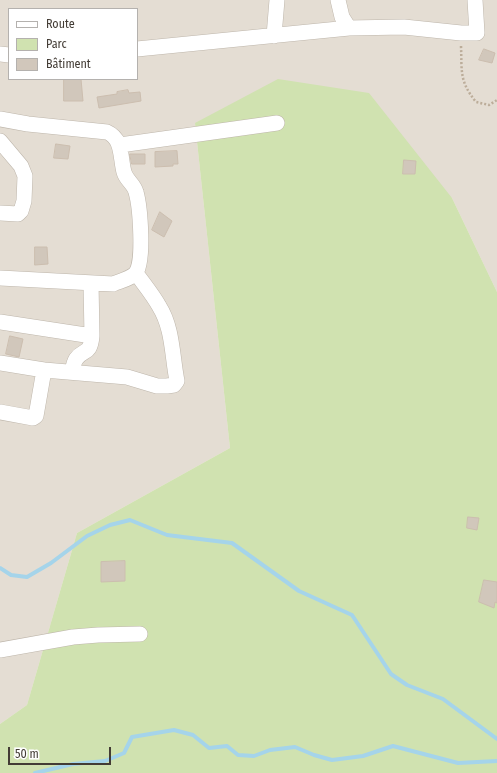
<!DOCTYPE html>
<meta charset="utf-8">
<style>
body{margin:0}
#map{position:relative;width:497px;height:773px;overflow:hidden;background:#f1ece5;font-family:"Fira Sans Condensed",sans-serif}
canvas{display:block}
.legend{position:absolute;left:8px;top:8px;width:130px;height:72px;box-sizing:border-box;background:#fff;border:1px solid #b4b1ae;margin:0;padding:5px 7px;list-style:none;font-size:12px;color:#433c35}
.legend li{display:flex;align-items:center;gap:8px;height:20px}
.legend b{width:20px;border:1px solid #b4b1ae}
.scale{position:absolute;left:8px;top:747px;width:103px;height:18px;box-sizing:border-box;border:2px solid #433c35;border-top:0;padding-left:5px;font-size:12px;line-height:14px;white-space:nowrap;color:#433c35;-webkit-text-stroke:3px #fff;paint-order:stroke}
</style>
<div id="map">
<canvas width="497" height="773"></canvas>
<ul class="legend">
<li><b style="height:5px;background:#fff"></b>Route</li>
<li><b style="height:11px;background:#d0e2b0"></b>Parc</li>
<li><b style="height:11px;background:#d1c7bb"></b>Bâtiment</li>
</ul>
<div class="scale">50 m</div>
</div>
<script>
const c = document.querySelector('canvas').getContext('2d');
c.lineJoin = 'round';
function fillPath(path, color) {
  c.fillStyle = color;
  c.fill(path, 'evenodd');
}
function stroke(path, color, width, dash) {
  c.strokeStyle = color;
  c.lineWidth = width;
  c.lineCap = dash ? 'butt' : 'round';
  c.setLineDash(dash || []);
  c.stroke(path);
}
const residential = new Path2D(`
 M 0,0 L 497,0 L 497,292 L 452,198 L 195,123 L 230,448 L 77,533 L 27,705 L 0,724 ZM 9,9 L 137,9 L 137,79 L 9,79 Z`);
const green = new Path2D(`
 M 278,79 L 369,93 L 452,198 L 497,292 L 497,773 L 0,773 L 0,724 L 27,705 L 77,533 L 230,448 L 195,123 Z`);
const stream = new Path2D(`
 M 0,568 L 11,575 L 27,577 L 51,563 L 87,536 L 110,525 L 130,520 L 167,535 L 232,543 L 299,591 L 352,615 L 391,674 L 407,685 L 443,699 L 497,739
 M 35,773 L 73,764 L 105,761 L 124,753 L 132,737 L 174,730 L 193,735 L 209,748 L 227,746 L 238,755 L 254,756 L 270,750 L 295,747 L 314,755 L 332,760 L 363,756 L 393,746 L 458,763 L 497,761`);
const building = new Path2D(`
 M 484,49 L 495,53 L 492,63 L 479,60 Z
 M 64,79 L 81,79 L 83,101 L 64,101 Z
 M 128,90 L 129,93 L 140,92 L 141,101 L 99,108 L 97,97 L 117,94 L 117,92 Z
 M 56,144 L 70,146 L 68,159 L 54,158 Z
 M 177,151 L 178,164 L 173,164 L 173,166 L 155,167 L 155,152 Z
 M 130,154 L 145,154 L 145,164 L 132,164 Z
 M 404,160 L 416,161 L 415,174 L 403,174 Z
 M 160,212 L 172,221 L 164,237 L 152,230 Z
 M 35,247 L 47,247 L 48,264 L 35,265 Z
 M 10,336 L 23,339 L 19,357 L 6,354 Z
 M 468,517 L 479,518 L 477,530 L 467,528 Z
 M 125,561 L 125,581 L 101,582 L 101,562 Z
 M 484,580 L 497,582 L 497,603 L 495,602 L 494,608 L 479,602 Z`);
const path = new Path2D(`
 M 461,46 C 462,71 459,81 476,102 L 489,105 L 497,100`);
const street = new Path2D(`
 M 338,0 L 342,17 L 349,28
 M 274,36 L 277,0
 M 137,49 L 349,28 L 404,27 L 461,33 L 477,33 L 475,0
 M 0,54 L 9,55
 M 0,119 L 28,124 L 107,132 C 123,139 120,157 124,172 C 126,180 134,184 136,192 C 140,206 145,263 135,274 C 129,279 120,281 113,284 L 0,278
 M 0,141 L 21,166 L 25,176 L 24,201 L 21,211 L 18,214 L 0,213
 M 120,145 L 277,123
 M 0,322 L 92,336
 M 0,363 L 44,370 L 127,377 L 157,386 L 167,386 L 174,385 L 177,381 C 172,356 173,328 159,306 C 153,295 143,283 136,273
 M 72,372 C 73,367 74,362 76,359 C 84,348 90,356 92,336 L 91,283
 M 0,412 L 33,418 L 36,416 L 44,370
 M 0,650 L 73,637 L 98,635 L 140,634`);
fillPath(residential, '#e4ddd3');
fillPath(green, '#d0e2b0');
stroke(stream, '#a5d4ea', 4);
fillPath(building, '#d1c7bb');
stroke(building, '#ccbeaf', 1);
stroke(street, '#beb6ab', 16);
stroke(path, '#bcad9a', 2.5, [2, 2]);
stroke(street, '#fff', 15);
</script>
